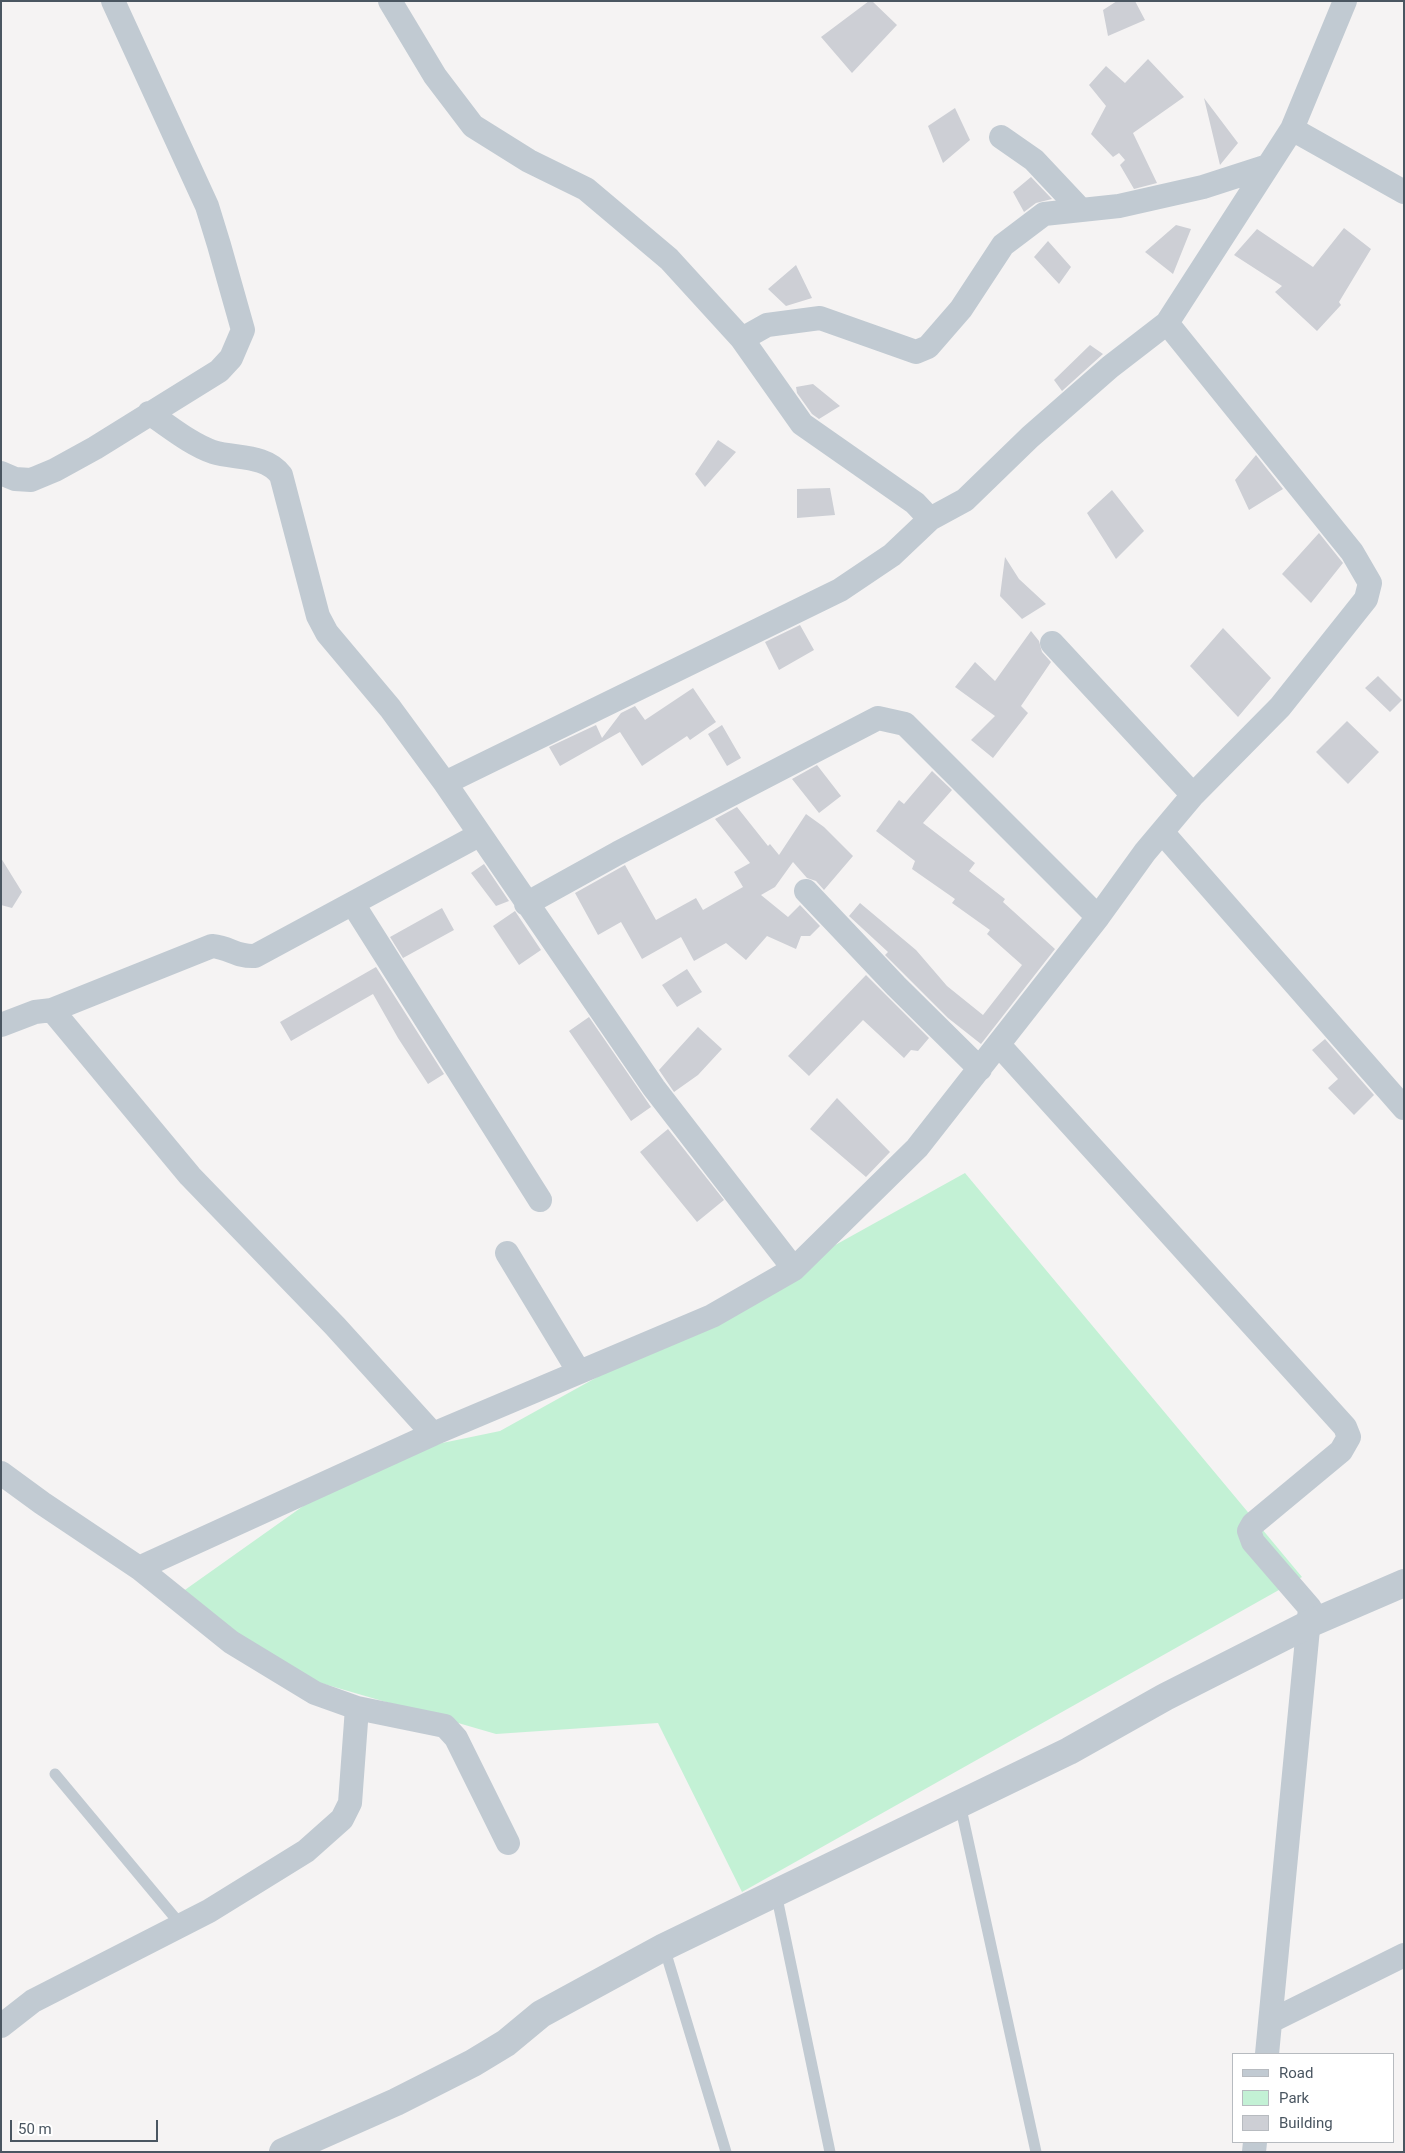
<!DOCTYPE html>
<style>
body{margin:0}
#map{position:relative;width:1405px;height:2153px;overflow:hidden;background:#f5f3f3;font-family:Roboto,sans-serif}
canvas{display:block}
.frame{position:absolute;inset:0;border:2px solid #4a5661;pointer-events:none}
.legend{position:absolute;left:1232px;top:2053px;width:162px;height:90px;box-sizing:border-box;background:#fff;border:1px solid #b7bbc0;margin:0;padding:6px 9px;list-style:none;font-size:15px;color:#4a5661}
.legend li{display:flex;align-items:center;gap:10px;height:25px}
.legend b{width:25px;border:1px solid #b7bbc0}
.scale{position:absolute;left:10px;top:2120px;width:148px;height:22px;box-sizing:border-box;border:2px solid #4a5661;border-top:0;padding-left:6px;font-size:15px;line-height:18px;white-space:nowrap;color:#4a5661;-webkit-text-stroke:4px #fff;paint-order:stroke}
</style>
<div id="map">
<canvas width="1405" height="2153"></canvas>
<div class="frame"></div>
<ul class="legend">
<li><b style="height:6px;background:#c1cad2"></b>Road</li>
<li><b style="height:14px;background:#c3f1d5"></b>Park</li>
<li><b style="height:14px;background:#cdcfd5"></b>Building</li>
</ul>
<div class="scale">50 m</div>
</div>
<script>
const c = document.querySelector('canvas').getContext('2d');
c.lineJoin = 'round';
function fillPath(path, color) {
  c.fillStyle = color;
  c.fill(path, 'evenodd');
}
function stroke(path, color, width, dash) {
  c.strokeStyle = color;
  c.lineWidth = width;
  c.lineCap = dash ? 'butt' : 'round';
  c.setLineDash(dash || []);
  c.stroke(path);
}
const green = new Path2D(`
 M 965,1173 L 1302,1577 L 742,1892 L 658,1723 L 496,1734 L 293,1675 L 182,1592 L 323,1492 L 423,1447 L 500,1431 Z`);
const building = new Path2D(`
 M 869,1 L 872,1 L 897,25 L 852,73 L 821,37 Z
 M 1117,1 L 1135,1 L 1145,20 L 1108,36 L 1103,10 Z
 M 1148,59 L 1184,97 L 1133,133 L 1157,183 L 1134,189 L 1120,165 L 1125,160 L 1119,153 L 1113,157 L 1091,134 L 1106,106 L 1089,85 L 1106,66 L 1125,83 Z
 M 1204,98 L 1238,143 L 1220,165 Z
 M 955,108 L 970,140 L 943,163 L 928,126 Z
 M 1031,177 L 1052,199 L 1036,203 L 1024,212 L 1013,192 Z
 M 1176,225 L 1191,229 L 1173,274 L 1145,252 Z
 M 1344,228 L 1371,249 L 1339,302 L 1341,305 L 1317,331 L 1275,292 L 1282,286 L 1234,255 L 1257,229 L 1313,267 Z
 M 1048,241 L 1071,267 L 1059,284 L 1034,257 Z
 M 796,265 L 812,298 L 786,306 L 768,289 Z
 M 1090,345 L 1103,354 L 1062,391 L 1054,380 Z
 M 813,384 L 840,406 L 819,419 L 812,414 L 797,393 L 796,387 Z
 M 718,440 L 736,452 L 705,487 L 695,474 Z
 M 1256,455 L 1283,489 L 1249,510 L 1235,480 Z
 M 830,488 L 835,515 L 797,518 L 797,489 Z
 M 1112,490 L 1144,531 L 1116,559 L 1087,513 Z
 M 1319,533 L 1343,563 L 1311,603 L 1282,574 Z
 M 1005,557 L 1019,579 L 1046,604 L 1022,619 L 1000,596 Z
 M 800,625 L 814,650 L 779,670 L 765,642 Z
 M 1223,628 L 1271,678 L 1238,717 L 1190,666 Z
 M 1031,631 L 1039,641 L 1042,652 L 1051,662 L 1021,706 L 1028,713 L 993,758 L 971,740 L 995,716 L 955,687 L 975,662 L 995,681 Z
 M 1378,676 L 1402,700 L 1390,712 L 1365,688 Z
 M 693,688 L 716,722 L 690,740 L 687,736 L 642,766 L 620,732 L 560,766 L 549,747 L 596,725 L 602,738 L 621,713 L 635,706 L 645,720 Z
 M 1347,721 L 1379,752 L 1348,784 L 1316,752 Z
 M 722,725 L 741,758 L 727,766 L 708,734 Z
 M 817,765 L 841,796 L 819,813 L 792,779 Z
 M 932,771 L 952,790 L 923,823 L 975,863 L 969,871 L 1005,899 L 1003,902 L 1055,949 L 981,1044 L 948,1018 L 885,955 L 888,952 L 849,916 L 860,903 L 916,950 L 947,986 L 983,1015 L 1022,965 L 987,934 L 990,930 L 952,903 L 955,899 L 912,869 L 915,861 L 876,831 L 899,800 L 904,804 Z
 M 737,807 L 768,846 L 770,844 L 779,855 L 806,814 L 824,827 L 853,856 L 824,890 L 816,881 L 807,878 L 793,862 L 775,887 L 761,895 L 788,917 L 800,905 L 820,926 L 810,936 L 801,936 L 796,949 L 767,936 L 746,960 L 726,943 L 694,961 L 681,937 L 642,959 L 621,922 L 598,935 L 575,893 L 625,865 L 656,920 L 696,898 L 703,910 L 743,887 L 734,872 L 750,863 L 715,819 Z
 M 1,858 L 22,892 L 12,908 L 1,905 Z
 M 484,864 L 509,901 L 496,906 L 471,873 Z
 M 442,908 L 454,930 L 403,958 L 390,937 Z
 M 515,911 L 541,950 L 519,965 L 493,926 Z
 M 376,967 L 444,1074 L 428,1084 L 398,1038 L 373,994 L 291,1041 L 280,1022 Z
 M 687,969 L 702,992 L 677,1007 L 662,985 Z
 M 866,975 L 929,1038 L 918,1051 L 911,1050 L 904,1058 L 863,1020 L 809,1076 L 788,1056 Z
 M 589,1017 L 651,1107 L 631,1121 L 569,1031 Z
 M 698,1027 L 722,1049 L 698,1075 L 674,1092 L 659,1070 Z
 M 1325,1039 L 1374,1095 L 1354,1115 L 1328,1088 L 1338,1079 L 1312,1050 Z
 M 837,1098 L 890,1152 L 866,1177 L 810,1129 Z
 M 668,1129 L 724,1200 L 697,1222 L 640,1152 Z`);
const service = new Path2D(`
 M 55,1774 L 181,1925
 M 960,1804 L 1036,2152
 M 776,1893 L 830,2152
 M 664,1947 L 726,2152`);
const minor = new Path2D(`
 M 390,1 L 435,76 L 473,126 L 529,161 L 586,189 L 669,259 L 742,339 L 802,424 L 915,503 L 930,519
 M 1292,129 L 1404,192
 M 1001,137 L 1034,160 L 1081,210
 M 742,339 L 767,325 L 820,318 L 916,352 L 928,347 L 961,309 L 1003,245 L 1044,214 L 1119,206 L 1203,187 L 1268,166
 M 149,413 C 169,426 190,444 213,452 C 236,459 265,454 281,475 L 318,616 L 327,633 L 390,708 L 445,783 L 654,1088 L 794,1269
 M 1,473 L 15,479 L 31,480 L 55,470 L 95,448 L 219,371 L 231,358 L 243,330 L 219,245 L 207,206 L 113,1
 M 1052,643 L 1193,795
 M 445,783 L 840,590 L 892,555 L 930,519 L 965,500 L 1030,437 L 1110,367 L 1167,323 L 1292,129 L 1345,1
 M 1162,832 L 1404,1108
 M 806,891 L 896,986 L 980,1069
 M 353,904 L 540,1200
 M 526,904 L 618,853 L 878,718 L 905,724 L 1098,917
 M 52,1010 L 212,946 C 231,948 236,957 255,956 L 479,835
 M 1,1025 L 35,1012 L 52,1010 L 190,1176 L 335,1326 L 433,1434
 M 999,1045 L 1345,1427 L 1349,1437 L 1341,1451 L 1253,1524 L 1249,1531 L 1253,1542 L 1310,1608 L 1267,2054
 M 507,1253 L 579,1372
 M 1,1473 L 42,1503 L 139,1568 L 231,1642 L 315,1693 L 357,1708 L 445,1726 L 456,1738 L 508,1843
 M 139,1568 L 433,1434 L 712,1316 L 794,1269 L 917,1148 L 1098,917 L 1145,852 L 1193,795 L 1280,707 L 1366,599 L 1370,583 L 1352,552 L 1167,323
 M 1271,2021 L 1404,1955
 M 1,2026 L 33,2001 L 209,1911 L 306,1851 L 342,1819 L 350,1803 L 357,1708
 M 1254,2152 L 1255,2142`);
const tertiary = new Path2D(`
 M 283,2152 L 396,2102 L 473,2063 L 506,2043 L 541,2014 L 664,1947 L 1069,1751 L 1165,1697 L 1309,1624 L 1404,1583`);
fillPath(green, '#c3f1d5');
fillPath(building, '#cdcfd5');
stroke(service, '#c1cad2', 11);
stroke(minor, '#c1cad2', 24);
stroke(tertiary, '#c1cad2', 28);
</script>
